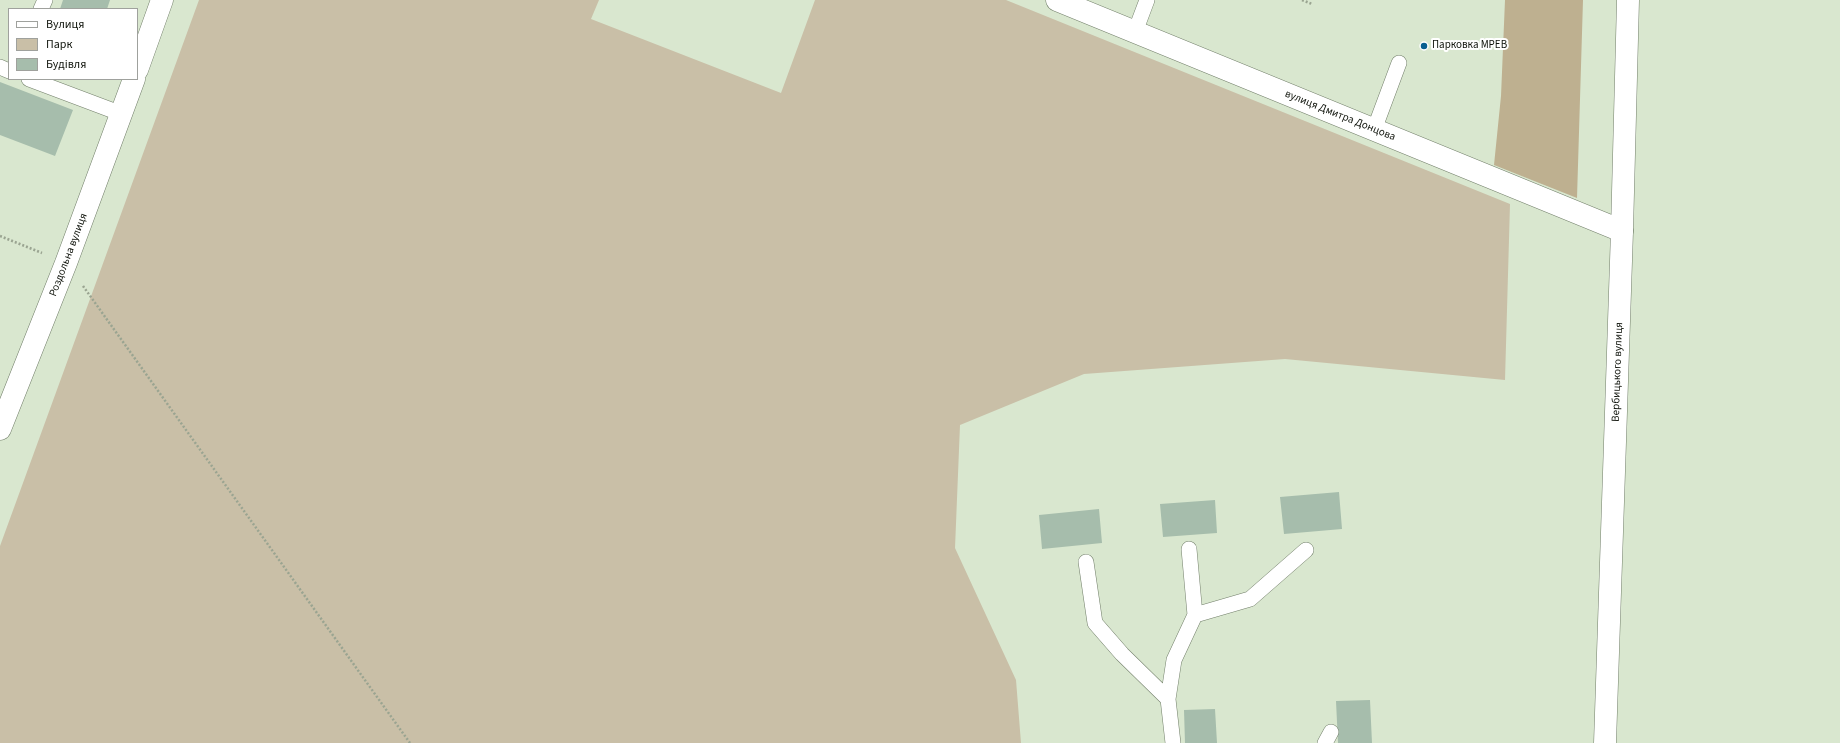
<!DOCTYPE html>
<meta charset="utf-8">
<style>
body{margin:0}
#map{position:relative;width:1840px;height:743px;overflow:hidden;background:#d9e7cf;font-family:"Source Sans 3",sans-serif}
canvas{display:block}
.legend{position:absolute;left:8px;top:8px;width:130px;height:72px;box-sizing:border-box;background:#fff;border:1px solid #9fa19d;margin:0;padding:5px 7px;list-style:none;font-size:12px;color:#0f130b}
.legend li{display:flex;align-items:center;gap:8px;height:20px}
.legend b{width:20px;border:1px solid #9fa19d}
</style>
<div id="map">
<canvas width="1840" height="743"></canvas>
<ul class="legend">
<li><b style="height:5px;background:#fff"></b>Вулиця</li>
<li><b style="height:11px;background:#c9bfa7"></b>Парк</li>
<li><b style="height:11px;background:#a6bdac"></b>Будівля</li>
</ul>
</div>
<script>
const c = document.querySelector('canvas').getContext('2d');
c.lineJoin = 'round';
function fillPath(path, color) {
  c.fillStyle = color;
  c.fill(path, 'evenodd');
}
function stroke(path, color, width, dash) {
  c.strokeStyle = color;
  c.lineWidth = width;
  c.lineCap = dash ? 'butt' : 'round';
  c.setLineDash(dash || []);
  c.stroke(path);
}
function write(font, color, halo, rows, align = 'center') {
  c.font = font + ' "Source Sans 3",sans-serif';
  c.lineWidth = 4;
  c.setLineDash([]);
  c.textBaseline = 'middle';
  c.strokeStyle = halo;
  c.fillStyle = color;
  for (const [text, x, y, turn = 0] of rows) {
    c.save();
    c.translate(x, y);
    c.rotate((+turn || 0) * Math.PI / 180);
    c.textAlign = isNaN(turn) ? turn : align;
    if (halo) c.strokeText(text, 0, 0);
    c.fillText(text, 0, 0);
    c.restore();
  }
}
const green = new Path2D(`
 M 199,0 L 599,0 L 591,19 L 781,93 L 815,0 L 1006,0 L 1510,204 L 1505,380 L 1285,359 L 1084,374 L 960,425 L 955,548 L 1016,680 L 1021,743 L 0,743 L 0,546 Z`);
const forest = new Path2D(`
 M 1505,0 L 1583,0 L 1577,198 L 1494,165 L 1501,96 Z`);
const building = new Path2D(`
 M 63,0 L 110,0 L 107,9 L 60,9 Z
 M 0,82 L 73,110 L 55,156 L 0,135 Z
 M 1339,492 L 1342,529 L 1284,534 L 1280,497 Z
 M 1215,500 L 1217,533 L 1163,537 L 1160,504 Z
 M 1099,509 L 1102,543 L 1042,549 L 1039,515 Z
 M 1370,700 L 1372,743 L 1338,743 L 1336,701 Z
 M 1215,709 L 1217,743 L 1185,743 L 1184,710 Z`);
const path = new Path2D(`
 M 1302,0 L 1312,4
 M 0,236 L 42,253
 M 83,286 L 410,743`);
const service = new Path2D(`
 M 41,9 L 45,0
 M 1135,32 L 1147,0
 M 0,67 L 9,71
 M 29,79 L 122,114
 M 1374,130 L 1399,63
 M 1086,562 L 1095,623 L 1122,654 L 1168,699 L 1173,743
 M 1195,615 L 1250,599 L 1306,550
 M 1168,699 L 1174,660 L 1195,615 L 1189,549
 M 1325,743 L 1331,732`);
const minor = new Path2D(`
 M 1057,0 L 1622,231
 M 137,70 L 162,0
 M 0,429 L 66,263 L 134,79`);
const secondary = new Path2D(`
 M 1605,743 L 1622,231 L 1628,0`);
const markers = [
 [1424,46,4,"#085e90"]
];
const poiNames = [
 ["Парковка МРЕВ",1432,46]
];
const streetNames = [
 ["вулиця Дмитра Донцова",1340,116,22],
 ["Роздольна вулиця",69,255,-69],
 ["Вербицького вулиця",1618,372,-88]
];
fillPath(green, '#c9bfa7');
fillPath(forest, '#beb090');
fillPath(building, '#a6bdac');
stroke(service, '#727f6a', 16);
stroke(minor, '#727f6a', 23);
stroke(secondary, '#727f6a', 23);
stroke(path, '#9aa491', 2.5, [2, 2]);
stroke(service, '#fff', 15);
stroke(minor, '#fff', 22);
stroke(secondary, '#fff', 22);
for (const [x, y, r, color] of markers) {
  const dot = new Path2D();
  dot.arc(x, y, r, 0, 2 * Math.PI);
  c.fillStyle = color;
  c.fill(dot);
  stroke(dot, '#fff', 1.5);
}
write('11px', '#0f130b', '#fff', poiNames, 'left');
write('11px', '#0f130b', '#fff', streetNames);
</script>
